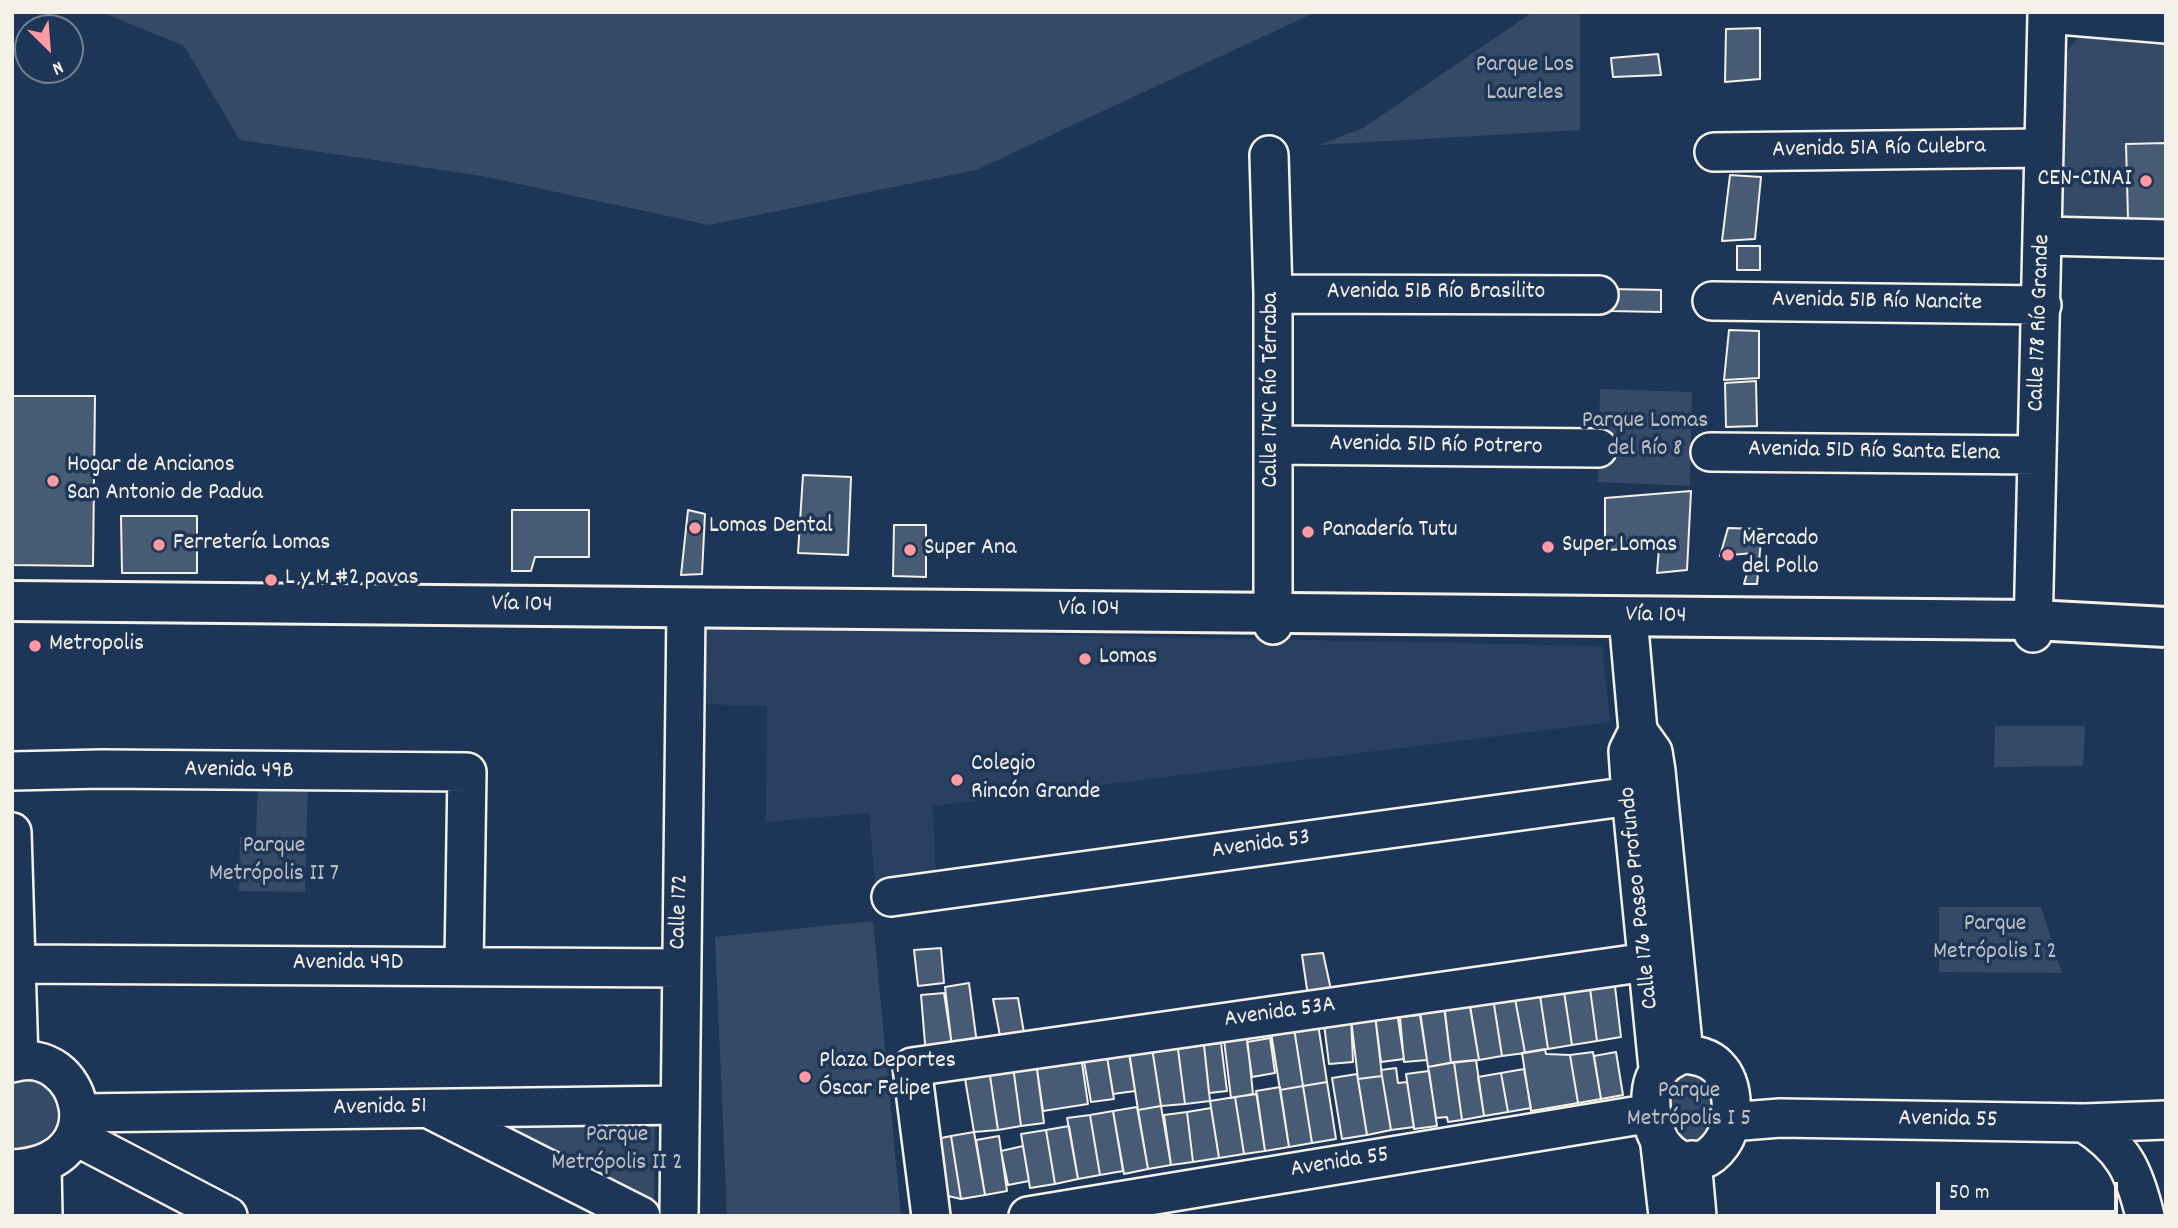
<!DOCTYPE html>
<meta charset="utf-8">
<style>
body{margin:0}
#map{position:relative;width:2178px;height:1228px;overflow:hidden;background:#1d3557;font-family:Dekko,sans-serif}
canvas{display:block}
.frame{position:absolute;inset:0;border:14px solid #f4f1e8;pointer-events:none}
.north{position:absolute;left:14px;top:14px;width:70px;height:70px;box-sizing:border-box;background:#1d3557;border:2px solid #738091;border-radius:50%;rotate:155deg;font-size:19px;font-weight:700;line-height:28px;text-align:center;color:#f4f1e8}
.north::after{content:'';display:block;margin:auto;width:24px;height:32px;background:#ff9aa2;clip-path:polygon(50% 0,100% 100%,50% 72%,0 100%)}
.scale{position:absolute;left:1936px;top:1182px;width:182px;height:32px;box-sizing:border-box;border:4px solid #f4f1e8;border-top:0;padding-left:9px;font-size:21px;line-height:24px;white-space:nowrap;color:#f4f1e8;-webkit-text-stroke:5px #1d3557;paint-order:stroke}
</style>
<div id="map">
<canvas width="2178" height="1228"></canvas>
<div class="frame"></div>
<div class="north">N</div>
<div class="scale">50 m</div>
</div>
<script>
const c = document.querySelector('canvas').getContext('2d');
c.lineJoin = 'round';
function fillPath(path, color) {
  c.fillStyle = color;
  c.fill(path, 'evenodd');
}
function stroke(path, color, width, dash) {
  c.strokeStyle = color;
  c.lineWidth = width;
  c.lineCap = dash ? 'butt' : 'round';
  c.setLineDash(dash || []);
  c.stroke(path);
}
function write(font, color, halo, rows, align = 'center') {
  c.font = font + ' Dekko,sans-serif';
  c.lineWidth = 7;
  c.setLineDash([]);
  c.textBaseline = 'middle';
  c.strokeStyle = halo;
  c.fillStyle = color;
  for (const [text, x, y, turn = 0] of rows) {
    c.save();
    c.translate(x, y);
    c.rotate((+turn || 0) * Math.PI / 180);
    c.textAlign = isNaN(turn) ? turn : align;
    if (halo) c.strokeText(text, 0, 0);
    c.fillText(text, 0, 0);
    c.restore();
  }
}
const built = new Path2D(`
 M 704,628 L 1602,646 L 1610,722 L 933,806 L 936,879 L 875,886 L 869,813 L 766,822 L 767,706 L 703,704 Z`);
const green = new Path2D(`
 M 101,12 L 1316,12 L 976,170 L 709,225 L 482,176 L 240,140 L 184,46 Z
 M 1533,12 L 1580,12 L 1580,130 L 1319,145 L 1363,128 Z
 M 2098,31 L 2166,37 L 2166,143 L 2126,144 L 2128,219 L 2056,216 L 2058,64 L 2079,36 Z
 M 1600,389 L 1692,392 L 1690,486 L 1598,482 Z
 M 1995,726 L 2085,726 L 2083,766 L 1994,767 Z
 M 258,780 L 308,780 L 305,892 L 239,891 L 240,837 L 256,836 Z
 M 1939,907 L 2041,907 L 2062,973 L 1939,972 Z
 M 873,921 L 901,1216 L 727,1216 L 715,937 Z
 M 1684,1062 L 1720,1089 L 1715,1137 L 1678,1151 L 1659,1079 Z
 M 12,1075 C 45,1074 62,1092 56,1125 C 45,1142 33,1148 12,1147 Z
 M 458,1113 L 655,1114 L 654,1210 Z`);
const building = new Path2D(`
 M 1760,28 L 1760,79 L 1725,82 L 1726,29 Z
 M 1658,54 L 1661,75 L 1613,77 L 1611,58 Z
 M 2166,143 L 2166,220 L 2128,219 L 2126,144 Z
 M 1730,175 L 1761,177 L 1755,239 L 1722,241 Z
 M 1737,246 L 1760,246 L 1760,270 L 1737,270 Z
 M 1610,289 L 1661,290 L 1661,312 L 1610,311 Z
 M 1729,330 L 1759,331 L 1759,378 L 1724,380 Z
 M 1756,381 L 1757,426 L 1726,427 L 1725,383 Z
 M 12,396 L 95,396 L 93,566 L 12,565 Z
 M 803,475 L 851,477 L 848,555 L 798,553 Z
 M 1691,491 L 1687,570 L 1657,573 L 1659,548 L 1605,550 L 1605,498 Z
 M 512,510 L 589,510 L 589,557 L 535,557 L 531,571 L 512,571 Z
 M 688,510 L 705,514 L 702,574 L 681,575 Z
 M 121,516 L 197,516 L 197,573 L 122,573 Z
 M 894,525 L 926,525 L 926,577 L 893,576 Z
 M 1728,528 L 1762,529 L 1757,584 L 1744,584 L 1753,553 L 1720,556 Z
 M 941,948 L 944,983 L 918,986 L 914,950 Z
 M 1323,953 L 1333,999 L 1309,1003 L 1302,955 Z
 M 1614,978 L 1621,1037 L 1597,1041 L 1589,981 Z
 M 1589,981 L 1597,1041 L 1572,1045 L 1563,985 Z
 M 969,983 L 977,1044 L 952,1047 L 945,987 Z
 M 1563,985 L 1572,1045 L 1548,1049 L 1539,989 Z
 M 1539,989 L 1548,1049 L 1525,1053 L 1514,993 Z
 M 944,993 L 953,1052 L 926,1056 L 921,995 Z
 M 1514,993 L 1525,1053 L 1502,1056 L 1493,998 Z
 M 1018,998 L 1025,1039 L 1001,1041 L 993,999 Z
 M 1493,998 L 1502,1056 L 1479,1060 L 1469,1001 Z
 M 1469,999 L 1479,1060 L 1451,1063 L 1444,1003 Z
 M 1444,1007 L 1451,1063 L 1428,1067 L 1420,1011 Z
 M 1397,1012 L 1404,1059 L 1381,1062 L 1375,1015 Z
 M 1375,1015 L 1382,1076 L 1358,1079 L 1351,1018 Z
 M 1420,1015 L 1427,1060 L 1404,1062 L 1400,1017 Z
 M 1351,1018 L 1353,1062 L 1329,1064 L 1324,1024 Z
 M 1318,1024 L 1327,1082 L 1303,1086 L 1294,1028 Z
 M 1294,1028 L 1303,1086 L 1280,1090 L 1271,1032 Z
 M 1247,1037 L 1253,1094 L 1231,1098 L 1224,1040 Z
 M 1270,1038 L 1275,1073 L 1252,1077 L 1247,1042 Z
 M 1221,1043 L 1227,1091 L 1209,1093 L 1204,1045 Z
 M 1204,1045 L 1210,1101 L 1185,1104 L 1178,1049 Z
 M 1128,1047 L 1135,1091 L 1113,1094 L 1106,1051 Z
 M 1152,1048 L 1178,1049 L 1185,1104 L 1161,1106 Z
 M 1152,1048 L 1161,1106 L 1138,1110 L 1129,1051 Z
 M 1545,1049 L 1546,1054 L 1570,1055 L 1578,1103 L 1531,1111 L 1522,1053 Z
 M 1106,1051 L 1114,1099 L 1091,1102 L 1083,1055 Z
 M 1593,1052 L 1601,1099 L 1578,1103 L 1570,1055 Z
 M 1616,1052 L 1623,1095 L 1601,1099 L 1594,1056 Z
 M 1081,1056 L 1088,1104 L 1043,1111 L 1036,1062 Z
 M 1476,1060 L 1484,1116 L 1462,1120 L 1454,1062 Z
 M 1036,1062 L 1044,1123 L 1021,1126 L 1013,1066 Z
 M 1454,1062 L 1462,1120 L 1448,1122 L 1447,1117 L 1436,1118 L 1428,1067 Z
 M 1013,1066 L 1021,1126 L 998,1130 L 989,1069 Z
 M 1396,1068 L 1398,1083 L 1407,1082 L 1414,1127 L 1391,1130 L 1381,1070 Z
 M 989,1069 L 998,1130 L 974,1132 L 964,1073 Z
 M 1524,1069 L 1531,1108 L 1508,1112 L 1501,1073 Z
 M 1429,1071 L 1437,1126 L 1414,1129 L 1406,1074 Z
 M 1501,1073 L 1508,1112 L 1484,1116 L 1478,1077 Z
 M 1357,1074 L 1367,1135 L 1342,1139 L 1332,1078 Z
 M 1382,1076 L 1391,1130 L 1367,1135 L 1358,1079 Z
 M 1327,1082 L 1336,1139 L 1312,1143 L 1303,1086 Z
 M 1303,1086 L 1312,1143 L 1289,1147 L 1280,1090 Z
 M 1280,1087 L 1289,1147 L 1265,1151 L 1256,1091 Z
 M 1257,1094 L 1265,1151 L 1244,1154 L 1235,1097 Z
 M 1235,1097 L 1244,1154 L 1219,1158 L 1210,1101 Z
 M 1161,1106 L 1171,1165 L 1148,1169 L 1138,1110 Z
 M 1137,1107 L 1148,1169 L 1124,1174 L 1113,1111 Z
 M 1211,1108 L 1219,1158 L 1193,1162 L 1187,1112 Z
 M 1113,1111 L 1123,1171 L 1100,1175 L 1090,1115 Z
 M 1187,1112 L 1193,1162 L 1171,1165 L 1164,1115 Z
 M 1090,1115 L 1100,1175 L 1078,1179 L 1067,1118 Z
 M 1069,1126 L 1078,1179 L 1055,1184 L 1046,1130 Z
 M 1046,1130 L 1055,1184 L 1030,1188 L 1021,1134 Z
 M 974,1132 L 985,1195 L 961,1199 L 951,1136 Z
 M 951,1136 L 961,1199 L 948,1196 L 927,1141 Z
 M 999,1136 L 1007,1191 L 985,1195 L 976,1140 Z
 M 1023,1146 L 1029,1181 L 1008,1185 L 1001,1151 Z`);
const minor = new Path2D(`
 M 1714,152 L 2044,148
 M 1269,155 L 1273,294 L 1273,625
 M 2044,236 L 2166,239
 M 1273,294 L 1599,295
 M 1712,301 L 2042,305
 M 1274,445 L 1598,448
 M 1710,452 L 2037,455
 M 1628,617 L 1638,731 L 1653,752 L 1656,771 L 1684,1054
 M 2033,633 L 2047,14 L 2166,24
 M 1638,731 L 1628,751 L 1631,796 L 1658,1068
 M 12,771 L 102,769 L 467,772 L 464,965
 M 12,832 L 19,1061
 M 891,897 L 1631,796
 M 17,964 L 680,968
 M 1684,1054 C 1696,1055 1709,1057 1718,1067 C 1735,1084 1735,1124 1722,1143 C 1696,1181 1657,1156 1652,1118 C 1648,1087 1652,1065 1684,1054 Z
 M 12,1063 C 81,1042 119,1164 12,1169
 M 433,1111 L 641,1216
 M 80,1113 L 680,1105
 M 1730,1122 L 1780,1118 L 2084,1123 L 2166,1120
 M 2084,1123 C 2124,1148 2134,1171 2145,1216
 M 75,1136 L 228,1216
 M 1660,1145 L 1668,1216
 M 1692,1160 L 1697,1216
 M 42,1166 L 43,1216
 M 12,1180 L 16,1216
 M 679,1216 L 686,608
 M 931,1216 L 912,1067 L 1647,962
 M 1028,1216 L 1652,1113`);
const major = new Path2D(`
 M 12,601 L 2034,620 L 2166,627`);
const markers = [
 [2146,181,7,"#ff9aa2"],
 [53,481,7,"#ff9aa2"],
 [695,528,7,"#ff9aa2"],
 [1308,532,7,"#ff9aa2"],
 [159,545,7,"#ff9aa2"],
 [1548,547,7,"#ff9aa2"],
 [910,550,7,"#ff9aa2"],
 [1728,555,7,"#ff9aa2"],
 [271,580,7,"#ff9aa2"],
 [35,646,7,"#ff9aa2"],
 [1085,659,7,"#ff9aa2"],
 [957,780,7,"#ff9aa2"],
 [805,1077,7,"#ff9aa2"]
];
const parkNames = [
 ["Parque Los",1525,67],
 ["Laureles",1525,95],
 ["Parque Lomas",1645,423],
 ["del Río 8",1645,451],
 ["Parque",274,848],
 ["Metrópolis II 7",274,876],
 ["Parque",1995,926],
 ["Metrópolis I 2",1995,954],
 ["Parque",1689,1093],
 ["Metrópolis I 5",1689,1121],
 ["Parque",617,1137],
 ["Metrópolis II 2",617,1165]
];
const streetNames = [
 ["Avenida 51A Río Culebra",1879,150,-1],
 ["Avenida 51B Río Brasilito",1436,294],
 ["Avenida 51B Río Nancite",1877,303,1],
 ["Calle 178 Río Grande",2041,323,-88],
 ["Calle 174C Río Térraba",1273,390,-90],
 ["Avenida 51D Río Potrero",1436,447,1],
 ["Avenida 51D Río Santa Elena",1874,453,1],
 ["Vía 104",522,606,1],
 ["Vía 104",1089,611],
 ["Vía 104",1656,617,1],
 ["Avenida 49B",239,772,1],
 ["Avenida 53",1261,846,-8],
 ["Calle 176 Paseo Profundo",1641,898,-96],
 ["Calle 172",681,912,-88],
 ["Avenida 49D",348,965],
 ["Avenida 53A",1280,1014,-8],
 ["Avenida 51",380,1109,-1],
 ["Avenida 55",1948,1121,1],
 ["Avenida 55",1340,1164,-9]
];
const poiNames = [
 ["CEN-CINAI",2132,181,"right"],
 ["Hogar de Ancianos",67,467],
 ["San Antonio de Padua",67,495],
 ["Lomas Dental",709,528],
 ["Panadería Tutu",1322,532],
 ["Mercado",1742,541],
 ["del Pollo",1742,569],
 ["Ferretería Lomas",173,545],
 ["Super Lomas",1562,547],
 ["Super Ana",924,550],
 ["L y M #2 pavas",285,580],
 ["Metropolis",49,646],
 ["Lomas",1099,659],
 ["Colegio",971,766],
 ["Rincón Grande",971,794],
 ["Plaza Deportes",819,1063],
 ["Óscar Felipe",819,1091]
];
fillPath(built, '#2a4060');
fillPath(green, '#354a67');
fillPath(building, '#485b74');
stroke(building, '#f4f1e8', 2);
stroke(minor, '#f4f1e8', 42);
stroke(major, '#f4f1e8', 44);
stroke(minor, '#1d3557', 37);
stroke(major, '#1d3557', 38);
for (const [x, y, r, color] of markers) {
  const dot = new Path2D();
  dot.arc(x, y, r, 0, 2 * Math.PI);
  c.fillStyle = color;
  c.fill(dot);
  stroke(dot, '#1d3557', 2.5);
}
write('24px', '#bbbfc1', '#1d3557', parkNames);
write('24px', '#f4f1e8', '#1d3557', streetNames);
write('24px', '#f4f1e8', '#1d3557', poiNames, 'left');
</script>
